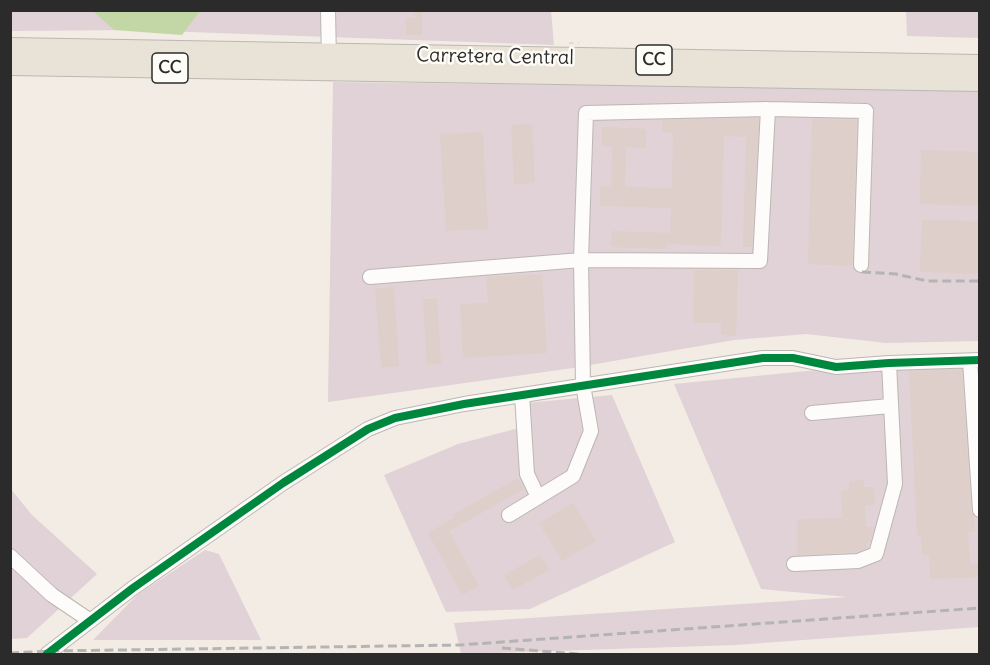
<!DOCTYPE html>
<style>
body{margin:0}
#map{position:relative;width:990px;height:665px;overflow:hidden;background:#f3ece4;font-family:Delius,sans-serif}
canvas{display:block}
.frame{position:absolute;inset:0;border:12px solid #2b2b2b;pointer-events:none}
</style>
<div id="map">
<canvas width="990" height="665"></canvas>
<div class="frame"></div>
</div>
<script>
const c = document.querySelector('canvas').getContext('2d');
c.lineJoin = 'round';
function fillPath(path, color) {
  c.fillStyle = color;
  c.fill(path, 'evenodd');
}
function stroke(path, color, width, dash) {
  c.strokeStyle = color;
  c.lineWidth = width;
  c.lineCap = dash ? 'butt' : 'round';
  c.setLineDash(dash || []);
  c.stroke(path);
}
function write(font, color, halo, rows, align = 'center') {
  c.font = font + ' Delius,sans-serif';
  c.lineWidth = 5;
  c.setLineDash([]);
  c.textBaseline = 'middle';
  c.strokeStyle = halo;
  c.fillStyle = color;
  for (const [text, x, y, turn = 0] of rows) {
    c.save();
    c.translate(x, y);
    c.rotate((+turn || 0) * Math.PI / 180);
    c.textAlign = isNaN(turn) ? turn : align;
    if (halo) c.strokeText(text, 0, 0);
    c.fillText(text, 0, 0);
    c.restore();
  }
}
const industrial = new Path2D(`
 M 10,11 L 551,11 L 554,45 L 133,30 L 11,31 Z
 M 906,11 L 979,11 L 979,38 L 907,36 Z
 M 333,82 L 979,90 L 979,341 L 886,343 L 806,334 L 734,340 L 573,368 L 328,402 Z
 M 979,359 L 979,627 L 736,645 L 461,654 L 454,623 L 848,597 L 761,589 L 674,384 L 889,363 Z
 M 612,395 L 675,542 L 530,609 L 446,612 L 384,475 L 458,444 L 519,428 L 515,404 Z
 M 10,488 L 32,515 L 97,574 L 27,638 L 11,639 Z
 M 205,550 L 219,554 L 261,640 L 93,640 L 137,595 Z`);
const green = new Path2D(`
 M 93,11 L 200,11 L 182,35 L 114,30 Z`);
const building = new Path2D(`
 M 415,10 L 422,10 L 422,35 L 406,35 L 406,18 L 415,18 Z
 M 759,118 L 752,247 L 743,247 L 746,137 L 724,136 L 721,246 L 667,244 L 666,249 L 611,247 L 612,231 L 670,233 L 671,208 L 600,206 L 600,186 L 611,187 L 612,146 L 602,146 L 602,127 L 646,129 L 646,148 L 626,147 L 625,187 L 672,188 L 673,133 L 662,132 L 662,120 Z
 M 812,119 L 857,120 L 852,266 L 808,264 Z
 M 532,124 L 535,183 L 514,184 L 511,125 Z
 M 483,132 L 488,229 L 446,231 L 440,134 Z
 M 921,150 L 980,152 L 980,206 L 920,204 Z
 M 922,220 L 980,221 L 980,274 L 920,272 Z
 M 694,270 L 738,270 L 736,336 L 721,335 L 721,323 L 693,323 Z
 M 542,274 L 547,353 L 463,358 L 460,304 L 488,303 L 486,277 Z
 M 394,287 L 399,366 L 381,368 L 375,289 Z
 M 423,299 L 437,299 L 441,364 L 427,365 Z
 M 962,370 L 971,511 L 974,516 L 975,531 L 968,532 L 970,564 L 980,563 L 980,577 L 930,579 L 929,555 L 922,555 L 921,537 L 917,537 L 909,371 Z
 M 518,478 L 524,489 L 449,531 L 479,586 L 462,595 L 428,533 L 456,517 L 454,514 Z
 M 863,480 L 864,487 L 874,487 L 875,504 L 865,505 L 866,527 L 874,527 L 870,541 L 867,542 L 867,548 L 856,552 L 797,555 L 797,519 L 842,518 L 841,491 L 849,490 L 849,481 Z
 M 573,503 L 596,541 L 562,561 L 539,523 Z
 M 540,555 L 549,570 L 513,590 L 504,575 Z`);
const path = new Path2D(`
 M 569,43 L 579,43`);
const minor = new Path2D(`
 M 328,10 L 329,62
 M 370,277 L 581,260 L 760,261 L 768,109
 M 970,361 L 980,510
 M 522,395 L 527,474 L 538,497
 M 812,413 L 890,406
 M 509,515 L 573,476 L 591,431 L 583,385 L 581,260 L 586,113 L 768,109 L 866,111 L 861,265
 M 10,556 L 52,595 L 89,620
 M 794,564 L 858,561 L 876,554 L 895,484 L 889,363
 M 47,654 L 133,588 L 283,483 L 368,429 L 395,418 L 464,404 L 763,358 L 793,358 L 836,367 L 889,363 L 980,360`);
const highway = new Path2D(`
 M 10,48 L 980,65
 M 10,65 L 980,81`);
const rail = new Path2D(`
 M 862,272 L 896,274 L 927,281 L 980,281
 M 502,648 L 579,654
 M 10,653 L 51,651 L 460,645 L 980,608`);
const cycleway = new Path2D(`
 M 47,654 L 133,588 L 283,483 L 368,429 L 395,418 L 464,404 L 763,358 L 793,358 L 836,367 L 889,363 L 980,360`);
const shields = [
 [654,60,36],
 [170,68,36]
];
const shieldNames = [
 ["CC",654,60],
 ["CC",170,68]
];
const streetNames = [
 ["Carretera Central",495,57,1]
];
fillPath(industrial, '#e0d2d6');
fillPath(green, '#c3d7a6');
fillPath(building, '#decfca');
stroke(minor, '#bbb7b2', 16);
stroke(highway, '#bbb7b2', 22);
stroke(path, '#d6d5d3', 1.5, [4.5, 4.5]);
stroke(minor, '#fdfcfb', 14);
stroke(highway, '#e9e3d7', 20);
stroke(rail, '#b5b4b3', 3, [9, 4.5]);
stroke(cycleway, '#00873e', 8);
for (const [x, y, w] of shields) {
  const box = new Path2D();
  box.roundRect(x - w / 2, y - 15, w, 30, 4.5);
  c.fillStyle = '#fdfcf7';
  c.fill(box);
  stroke(box, '#2b2b2b', 1.5);
}
write('bold 18px', '#2b2b2b', null, shieldNames);
write('20px', '#2b2b2b', '#fdfcf7', streetNames);
</script>
